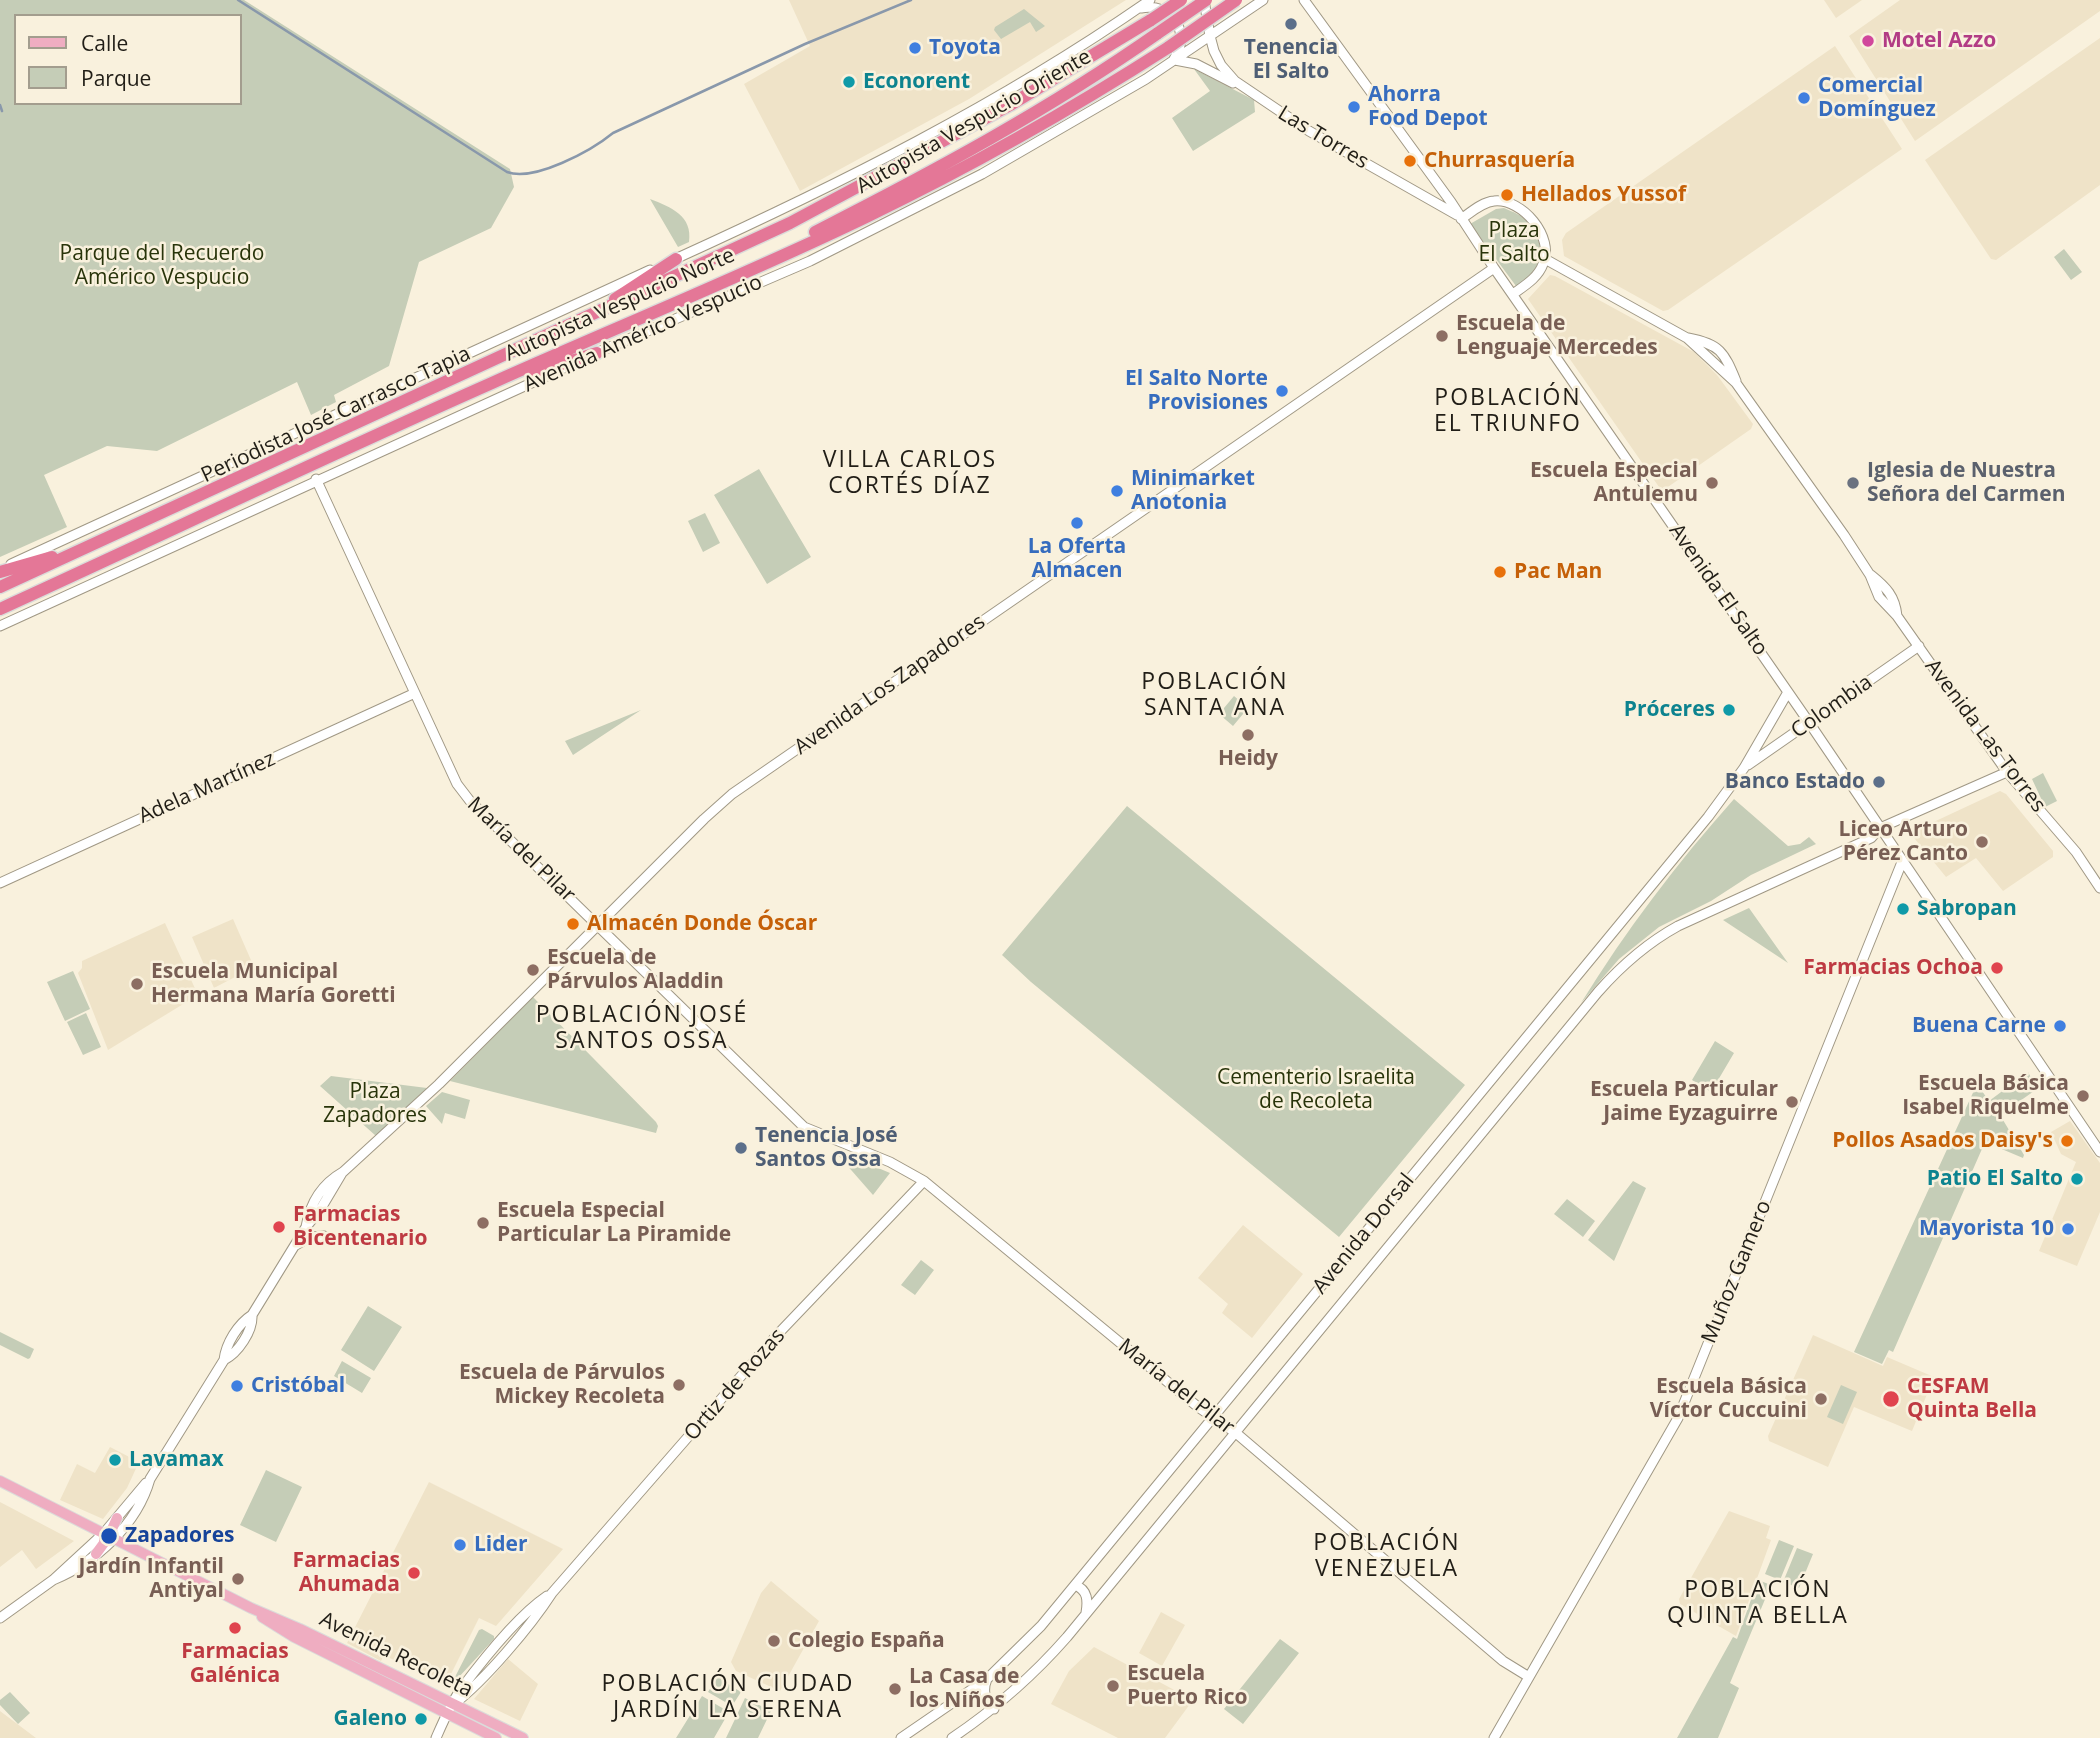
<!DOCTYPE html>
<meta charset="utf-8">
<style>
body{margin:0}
#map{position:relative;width:2100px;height:1738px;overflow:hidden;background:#f9f1dd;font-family:"Open Sans",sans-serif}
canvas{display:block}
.legend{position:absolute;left:14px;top:14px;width:228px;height:91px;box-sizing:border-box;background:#f9f1dd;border:2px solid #a39d8e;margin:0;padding:9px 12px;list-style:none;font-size:21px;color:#211e17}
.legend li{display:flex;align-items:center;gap:14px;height:35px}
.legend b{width:35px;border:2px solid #a39d8e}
</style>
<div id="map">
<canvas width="2100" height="1738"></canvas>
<ul class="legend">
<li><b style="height:9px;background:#efadc1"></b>Calle</li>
<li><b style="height:19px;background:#c5cdb7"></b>Parque</li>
</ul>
</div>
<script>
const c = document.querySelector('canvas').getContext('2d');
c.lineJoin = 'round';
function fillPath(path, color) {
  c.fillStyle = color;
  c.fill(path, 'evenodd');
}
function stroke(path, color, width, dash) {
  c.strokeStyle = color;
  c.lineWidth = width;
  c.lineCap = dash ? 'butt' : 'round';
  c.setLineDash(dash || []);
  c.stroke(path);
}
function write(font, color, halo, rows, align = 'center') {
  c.font = font + ' "Open Sans",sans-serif';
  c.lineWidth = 5;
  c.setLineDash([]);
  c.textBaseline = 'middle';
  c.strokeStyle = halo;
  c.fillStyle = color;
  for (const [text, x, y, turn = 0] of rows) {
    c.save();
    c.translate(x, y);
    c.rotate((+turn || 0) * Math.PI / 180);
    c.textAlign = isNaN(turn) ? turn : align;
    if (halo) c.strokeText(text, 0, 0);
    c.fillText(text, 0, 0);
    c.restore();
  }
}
const built = new Path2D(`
 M 789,0 L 1126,0 L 969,99 L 800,191 L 744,84 L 810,46 Z
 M 1824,0 L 1862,0 L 1836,18 Z
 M 1900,0 L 2100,0 L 2100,11 L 1915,141 L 1849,36 Z
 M 2100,38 L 2100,185 L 1996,260 L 1991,259 L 1925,160 Z
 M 1835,46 L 1902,149 L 1668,310 L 1663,311 L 1564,256 L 1562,240 L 1566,233 Z
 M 1550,275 L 1555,276 L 1694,352 L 1717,375 L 1753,424 L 1751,429 L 1665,489 L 1659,487 L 1528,299 Z
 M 2000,791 L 2006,794 L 2053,851 L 2053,857 L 2003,891 L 1976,858 L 1946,877 L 1910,833 Z
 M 233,919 L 254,967 L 214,988 L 192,937 Z
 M 165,923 L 198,995 L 108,1050 L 78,973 L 82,968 L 82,961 Z
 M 2070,1121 L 2100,1163 L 2100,1212 L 2077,1266 L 2039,1251 L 2076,1162 L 2061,1154 L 2051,1132 Z
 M 1243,1225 L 1303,1274 L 1252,1338 L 1222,1313 L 1228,1304 L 1198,1278 Z
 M 1813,1335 L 1883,1366 L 1887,1357 L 1934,1377 L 1912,1431 L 1854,1407 L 1828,1467 L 1769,1441 L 1768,1436 Z
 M 110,1447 L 139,1462 L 127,1488 L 103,1519 L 60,1500 L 77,1464 L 95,1473 Z
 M 429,1482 L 563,1549 L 496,1626 L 479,1618 L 445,1686 L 384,1655 L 381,1661 L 347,1643 Z
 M 0,1502 L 74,1541 L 36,1569 L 22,1550 L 0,1567 Z
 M 1729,1511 L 1770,1526 L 1766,1538 L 1771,1540 L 1736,1636 L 1680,1604 L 1679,1599 Z
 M 771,1581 L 819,1621 L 780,1691 L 736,1671 L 731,1662 L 761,1593 Z
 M 1161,1612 L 1185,1625 L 1162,1666 L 1139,1653 Z
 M 1094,1647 L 1193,1700 L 1165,1738 L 1118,1738 L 1051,1704 L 1069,1671 Z
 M 508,1659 L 538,1684 L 520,1721 L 474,1699 Z
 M 0,1711 L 36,1738 L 0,1738 Z`);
const green = new Path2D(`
 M 0,0 L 244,0 L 510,169 L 514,187 L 491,228 L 419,262 L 389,366 L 334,395 L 336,402 L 311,415 L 297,382 L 157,451 L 107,446 L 44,475 L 67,527 L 0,557 ZM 16,16 L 240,16 L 240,103 L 16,103 Z
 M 1024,9 L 1045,26 L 1036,32 L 1030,22 L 1001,39 L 994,30 L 995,27 Z
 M 1194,69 L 1254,100 L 1255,112 L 1193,151 L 1172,118 L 1210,91 Z
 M 650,199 C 671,207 693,216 689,242 L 678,247 Z
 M 1504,208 C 1513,212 1522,215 1528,222 C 1548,243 1542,275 1516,286 L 1470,224 L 1496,209 Z
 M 2064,249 L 2082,272 L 2071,280 L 2054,257 Z
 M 759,469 L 811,557 L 767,584 L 714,495 Z
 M 705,513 L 720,543 L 703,552 L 688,521 Z
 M 1234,696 L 1248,708 L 1233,726 L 1219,714 Z
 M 641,710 L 573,755 L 565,741 Z
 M 2043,773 L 2057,801 L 2045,807 L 2032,779 Z
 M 1734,799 L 1788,846 L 1800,844 L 1809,837 L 1816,844 L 1751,875 L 1711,901 L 1659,927 L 1619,959 L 1581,1003 C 1626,930 1677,863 1734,799 Z
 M 1127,806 L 1465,1085 L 1339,1237 L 1031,982 L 1002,955 Z
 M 1749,908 L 1788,963 L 1723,920 Z
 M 73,971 L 90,1009 L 65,1021 L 47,982 Z
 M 533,997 L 656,1122 L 658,1126 L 656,1133 L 450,1081 Z
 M 86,1013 L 101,1047 L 83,1055 L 67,1022 Z
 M 1715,1041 L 1734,1053 L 1711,1092 L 1692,1080 Z
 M 2028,1072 L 2037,1089 L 2000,1115 L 2024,1155 L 2023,1158 L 1985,1142 L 1893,1352 L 1889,1350 L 1882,1364 L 1854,1352 L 1977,1084 L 1989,1101 Z
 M 331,1076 L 427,1088 L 376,1136 L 320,1086 Z
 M 442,1092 L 470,1100 L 465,1119 L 445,1113 L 442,1124 L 426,1106 Z
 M 838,1151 L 890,1173 L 873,1195 L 838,1155 L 836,1152 Z
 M 1633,1181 L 1646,1188 L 1614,1261 L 1588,1240 Z
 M 1567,1199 L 1595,1221 L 1583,1237 L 1554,1214 Z
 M 921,1260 L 934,1270 L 915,1295 L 901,1285 Z
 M 368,1306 L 402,1327 L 374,1371 L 341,1350 Z
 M 0,1332 L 34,1349 L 30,1358 L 28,1359 L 0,1345 Z
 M 342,1361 L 371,1378 L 362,1393 L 334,1376 Z
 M 1841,1385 L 1857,1392 L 1843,1424 L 1827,1417 Z
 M 266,1470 L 302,1487 L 276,1542 L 240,1525 Z
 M 1779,1540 L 1794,1546 L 1780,1580 L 1765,1574 Z
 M 1797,1548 L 1813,1554 L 1799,1588 L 1783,1582 Z
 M 1758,1580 L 1771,1585 L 1730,1683 L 1739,1688 L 1718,1738 L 1677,1738 L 1733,1637 L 1737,1639 Z
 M 482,1629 L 494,1636 L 494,1639 L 458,1678 L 455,1677 L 479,1630 Z
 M 1280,1639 L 1299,1653 L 1243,1724 L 1224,1709 Z
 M 720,1673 L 725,1682 L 741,1692 L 732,1706 L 708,1692 Z
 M 10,1692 L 30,1713 L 18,1724 L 0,1705 L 0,1700 Z
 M 702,1696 L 729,1712 L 714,1738 L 676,1738 Z
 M 745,1698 L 771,1711 L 758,1738 L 726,1738 Z`);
const stream = new Path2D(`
 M 238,0 L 507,172 C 534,182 591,151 613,133 L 805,44 L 911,0
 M 0,105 L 2,111`);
const secondary = new Path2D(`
 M 1204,0 L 1210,36 L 1214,51 L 1221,65 L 1235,81 L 1309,131 L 1457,215
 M 1304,0 L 1451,202 L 1494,268 L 1806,718 L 2100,1152
 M 1141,8 C 1172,2 1192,33 1174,59
 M 1175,60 L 1196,64 L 1233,83
 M 1461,219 C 1470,213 1482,202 1494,201 C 1522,198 1555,237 1543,264 C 1538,278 1524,286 1513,294
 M 1545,259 L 1687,338 L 1736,383 L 1844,535 L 1870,575 L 1879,597 L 1897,616 L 2007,772 L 2076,852 L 2100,888
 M 673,260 C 838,185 1001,104 1150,0
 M 1688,338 C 1720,344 1724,352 1736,381
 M 594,354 L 810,261 L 982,174 L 1146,79 L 1263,0
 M 316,479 L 457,784 L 470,801 L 804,1127 L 890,1162 L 924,1181 L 1198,1407 L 1236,1433 L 1503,1661 L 1529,1677
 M 11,564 L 650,270
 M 1871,575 C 1886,587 1895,596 1897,616
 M 0,626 L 562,369
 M 1748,765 L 1919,646
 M 0,883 L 415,693
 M 306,1227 C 310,1203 322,1184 343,1172 L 439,1084 L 704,819 L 732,794 L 1494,268
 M 296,1245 L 310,1237 L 324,1236
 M 224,1360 C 238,1353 253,1331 252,1315
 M 53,1580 C 96,1562 137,1525 150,1479 L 224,1360 C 226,1343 238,1324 252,1315 L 306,1227 L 320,1210 L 342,1173
 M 1075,1585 C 1088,1590 1088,1601 1086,1613
 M 0,1618 L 53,1580 L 104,1533 L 146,1483
 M 987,1679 C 982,1691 985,1700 994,1709
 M 454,1704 C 485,1680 530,1627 552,1593 L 776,1336 L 924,1181
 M 436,1738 C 443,1722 451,1703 461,1689 C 482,1661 519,1615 547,1596
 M 901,1738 L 987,1679 L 1041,1626 L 1708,817 L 1744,768 L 1788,692
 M 952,1738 C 995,1709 1032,1677 1067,1637 L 1598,992 C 1621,966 1647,943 1678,926 L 1871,838 L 1880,828 L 2007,772
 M 1494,1738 L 1678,1418 L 1902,862`);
const primary = new Path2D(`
 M 0,1481 L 251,1608 L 300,1629 L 523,1738
 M 114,1538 L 112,1529 L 117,1518
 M 96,1554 L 104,1543 L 104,1533
 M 262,1617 L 294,1637 L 496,1738`);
const highway = new Path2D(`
 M 815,232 C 933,172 1050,109 1158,33
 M 615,299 L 676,259
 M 532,373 L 597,353
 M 0,572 L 52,557
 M 0,587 L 790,223 L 1010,105 L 1151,20
 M 0,609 C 164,534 327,456 492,383 C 617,327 744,276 868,216 C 972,166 1072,109 1169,47`);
const highwayBridge = new Path2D(`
 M 1151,20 L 1181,0
 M 1158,33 L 1206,0
 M 1169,47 L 1236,0`);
const markers = [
 [1291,24,7,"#5c6f8a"],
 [1868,41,7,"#d1479c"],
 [915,48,7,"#3f7fe0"],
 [849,82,7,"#0f9aa8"],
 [1804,98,7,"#3f7fe0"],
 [1354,107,7,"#3f7fe0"],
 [1410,161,7,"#e8710a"],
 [1507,195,7,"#e8710a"],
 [1442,336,7,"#8d6e63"],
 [1282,391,7,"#3f7fe0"],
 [1712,483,7,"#8d6e63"],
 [1853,483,7,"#6b7280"],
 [1117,491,7,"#3f7fe0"],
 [1077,523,7,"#3f7fe0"],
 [1500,572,7,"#e8710a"],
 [1729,710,7,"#0f9aa8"],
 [1248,735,7,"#8d6e63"],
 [1879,782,7,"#5c6f8a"],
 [1982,842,7,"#8d6e63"],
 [1903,909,7,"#0f9aa8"],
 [573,924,7,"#e8710a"],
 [1997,968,7,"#e0444e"],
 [533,970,7,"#8d6e63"],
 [137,984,7,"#8d6e63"],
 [2060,1026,7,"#3f7fe0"],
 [2083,1096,7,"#8d6e63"],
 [1792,1102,7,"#8d6e63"],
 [2067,1141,7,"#e8710a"],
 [741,1148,7,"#5c6f8a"],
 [2077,1179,7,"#0f9aa8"],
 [483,1223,7,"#8d6e63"],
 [279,1227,7,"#e0444e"],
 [2068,1229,7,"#3f7fe0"],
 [679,1385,7,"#8d6e63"],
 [237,1386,7,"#3f7fe0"],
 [1821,1399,7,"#8d6e63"],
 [1891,1399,9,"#e0444e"],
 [115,1460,7,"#0f9aa8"],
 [109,1536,9,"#1a4fb4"],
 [460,1545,7,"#3f7fe0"],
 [414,1573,7,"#e0444e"],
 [238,1579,7,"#8d6e63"],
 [235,1628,7,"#e0444e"],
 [774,1641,7,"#8d6e63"],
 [1113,1686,7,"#8d6e63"],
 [895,1689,7,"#8d6e63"],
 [421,1719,7,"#0f9aa8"]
];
const hotelNames = [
 ["Motel Azzo",1882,41]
];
const shopNames = [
 ["Toyota",929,48],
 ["Comercial",1818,86],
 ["Domínguez",1818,110],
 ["Ahorra",1368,95],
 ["Food Depot",1368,119],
 ["El Salto Norte",1268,379,"right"],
 ["Provisiones",1268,403,"right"],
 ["Minimarket",1131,479],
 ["Anotonia",1131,503],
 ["La Oferta",1077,547,"center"],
 ["Almacen",1077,571,"center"],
 ["Buena Carne",2046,1026,"right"],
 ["Mayorista 10",2054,1229,"right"],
 ["Cristóbal",251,1386],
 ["Lider",474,1545]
];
const serviceNames = [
 ["Tenencia",1291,48],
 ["El Salto",1291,72],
 ["Banco Estado",1865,782,"right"],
 ["Tenencia José",755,1136,"left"],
 ["Santos Ossa",755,1160,"left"]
];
const cultureNames = [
 ["Econorent",863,82],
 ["Próceres",1715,710,"right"],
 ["Sabropan",1917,909],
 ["Patio El Salto",2063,1179,"right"],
 ["Lavamax",129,1460],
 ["Galeno",407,1719,"right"]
];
const streetNames = [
 ["Autopista Vespucio Oriente",974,122,-30],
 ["Las Torres",1323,138,31],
 ["Autopista Vespucio Norte",620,305,-24],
 ["Avenida Américo Vespucio",643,334,-24],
 ["Periodista José Carrasco Tapia",336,415,-25],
 ["Avenida El Salto",1718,590,55],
 ["Avenida Los Zapadores",890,685,-35],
 ["Colombia",1832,707,-35],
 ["Avenida Las Torres",1985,736,53],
 ["Adela Martínez",207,788,-24],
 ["María del Pilar",521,850,44],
 ["Avenida Dorsal",1364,1234,-51],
 ["Muñoz Gamero",1737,1272,-68],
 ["Ortiz de Rozas",735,1385,-49],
 ["María del Pilar",1176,1387,38],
 ["Avenida Recoleta",396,1655,26]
];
const foodNames = [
 ["Churrasquería",1424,161],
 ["Hellados Yussof",1521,195],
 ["Pac Man",1514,572],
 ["Almacén Donde Óscar",587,924],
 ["Pollos Asados Daisy's",2053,1141,"right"]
];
const parkNames = [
 ["Plaza",1514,231],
 ["El Salto",1514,255],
 ["Parque del Recuerdo",162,254],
 ["Américo Vespucio",162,278],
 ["Cementerio Israelita",1316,1078],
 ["de Recoleta",1316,1102],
 ["Plaza",375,1092],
 ["Zapadores",375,1116]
];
const educationNames = [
 ["Escuela de",1456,324],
 ["Lenguaje Mercedes",1456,348],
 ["Escuela Especial",1698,471,"right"],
 ["Antulemu",1698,495,"right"],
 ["Heidy",1248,759,"center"],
 ["Liceo Arturo",1968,830,"right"],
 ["Pérez Canto",1968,854,"right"],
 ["Escuela de",547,958],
 ["Párvulos Aladdin",547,982],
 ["Escuela Municipal",151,972],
 ["Hermana María Goretti",151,996],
 ["Escuela Básica",2069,1084,"right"],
 ["Isabel Riquelme",2069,1108,"right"],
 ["Escuela Particular",1778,1090,"right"],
 ["Jaime Eyzaguirre",1778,1114,"right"],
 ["Escuela Especial",497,1211],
 ["Particular La Piramide",497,1235],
 ["Escuela de Párvulos",665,1373,"right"],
 ["Mickey Recoleta",665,1397,"right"],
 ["Escuela Básica",1807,1387,"right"],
 ["Víctor Cuccuini",1807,1411,"right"],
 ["Jardín Infantil",224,1567,"right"],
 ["Antiyal",224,1591,"right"],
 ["Colegio España",788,1641],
 ["Escuela",1127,1674],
 ["Puerto Rico",1127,1698],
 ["La Casa de",909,1677],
 ["los Niños",909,1701]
];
const worshipNames = [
 ["Iglesia de Nuestra",1867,471],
 ["Señora del Carmen",1867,495]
];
const healthNames = [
 ["Farmacias Ochoa",1983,968],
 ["Farmacias",293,1215,"left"],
 ["Bicentenario",293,1239,"left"],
 ["CESFAM",1907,1387,"left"],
 ["Quinta Bella",1907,1411,"left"],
 ["Farmacias",400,1561],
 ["Ahumada",400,1585],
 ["Farmacias",235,1652,"center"],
 ["Galénica",235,1676,"center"]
];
const transitNames = [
 ["Zapadores",125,1536]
];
const neighbourhoodNames = [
 ["POBLACIÓN",1508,398],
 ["EL TRIUNFO",1508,424],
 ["VILLA CARLOS",910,460],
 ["CORTÉS DÍAZ",910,486],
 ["POBLACIÓN",1215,682],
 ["SANTA ANA",1215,708],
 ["POBLACIÓN JOSÉ",642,1015],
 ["SANTOS OSSA",642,1041],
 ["POBLACIÓN",1387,1543],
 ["VENEZUELA",1387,1569],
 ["POBLACIÓN",1758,1590],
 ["QUINTA BELLA",1758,1616],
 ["POBLACIÓN CIUDAD",728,1684],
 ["JARDÍN LA SERENA",728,1710]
];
fillPath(built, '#efe3c8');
fillPath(green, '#c5cdb7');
stroke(stream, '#8998ab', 2.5);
stroke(secondary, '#a09885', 11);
stroke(primary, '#dbdbda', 12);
stroke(highway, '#dbdbda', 15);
stroke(secondary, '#fff', 9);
stroke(primary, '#efadc1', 10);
stroke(highway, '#e47797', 12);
stroke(highwayBridge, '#dbdbda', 15, []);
stroke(highwayBridge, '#e47797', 12);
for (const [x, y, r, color] of markers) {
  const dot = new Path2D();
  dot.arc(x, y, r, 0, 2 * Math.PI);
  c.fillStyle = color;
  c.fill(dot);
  stroke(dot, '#f9f1dd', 2.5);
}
write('bold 21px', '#b23c85', '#f9f1dd', hotelNames, 'left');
write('bold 21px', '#366cbe', '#f9f1dd', shopNames, 'left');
write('bold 21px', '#4e5e75', '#f9f1dd', serviceNames);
write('bold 21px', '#0d838f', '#f9f1dd', cultureNames, 'left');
write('21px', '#211e17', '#f9f1dd', streetNames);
write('bold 21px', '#c56008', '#f9f1dd', foodNames, 'left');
write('21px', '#28340a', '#f9f1dd', parkNames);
write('bold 21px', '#785e54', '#f9f1dd', educationNames, 'left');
write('bold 21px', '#5b616d', '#f9f1dd', worshipNames, 'left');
write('bold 21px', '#be3a42', '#f9f1dd', healthNames, 'right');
write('bold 21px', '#164399', '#f9f1dd', transitNames, 'left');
c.letterSpacing = '2px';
write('23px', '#211e17', '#f9f1dd', neighbourhoodNames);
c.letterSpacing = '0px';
</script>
